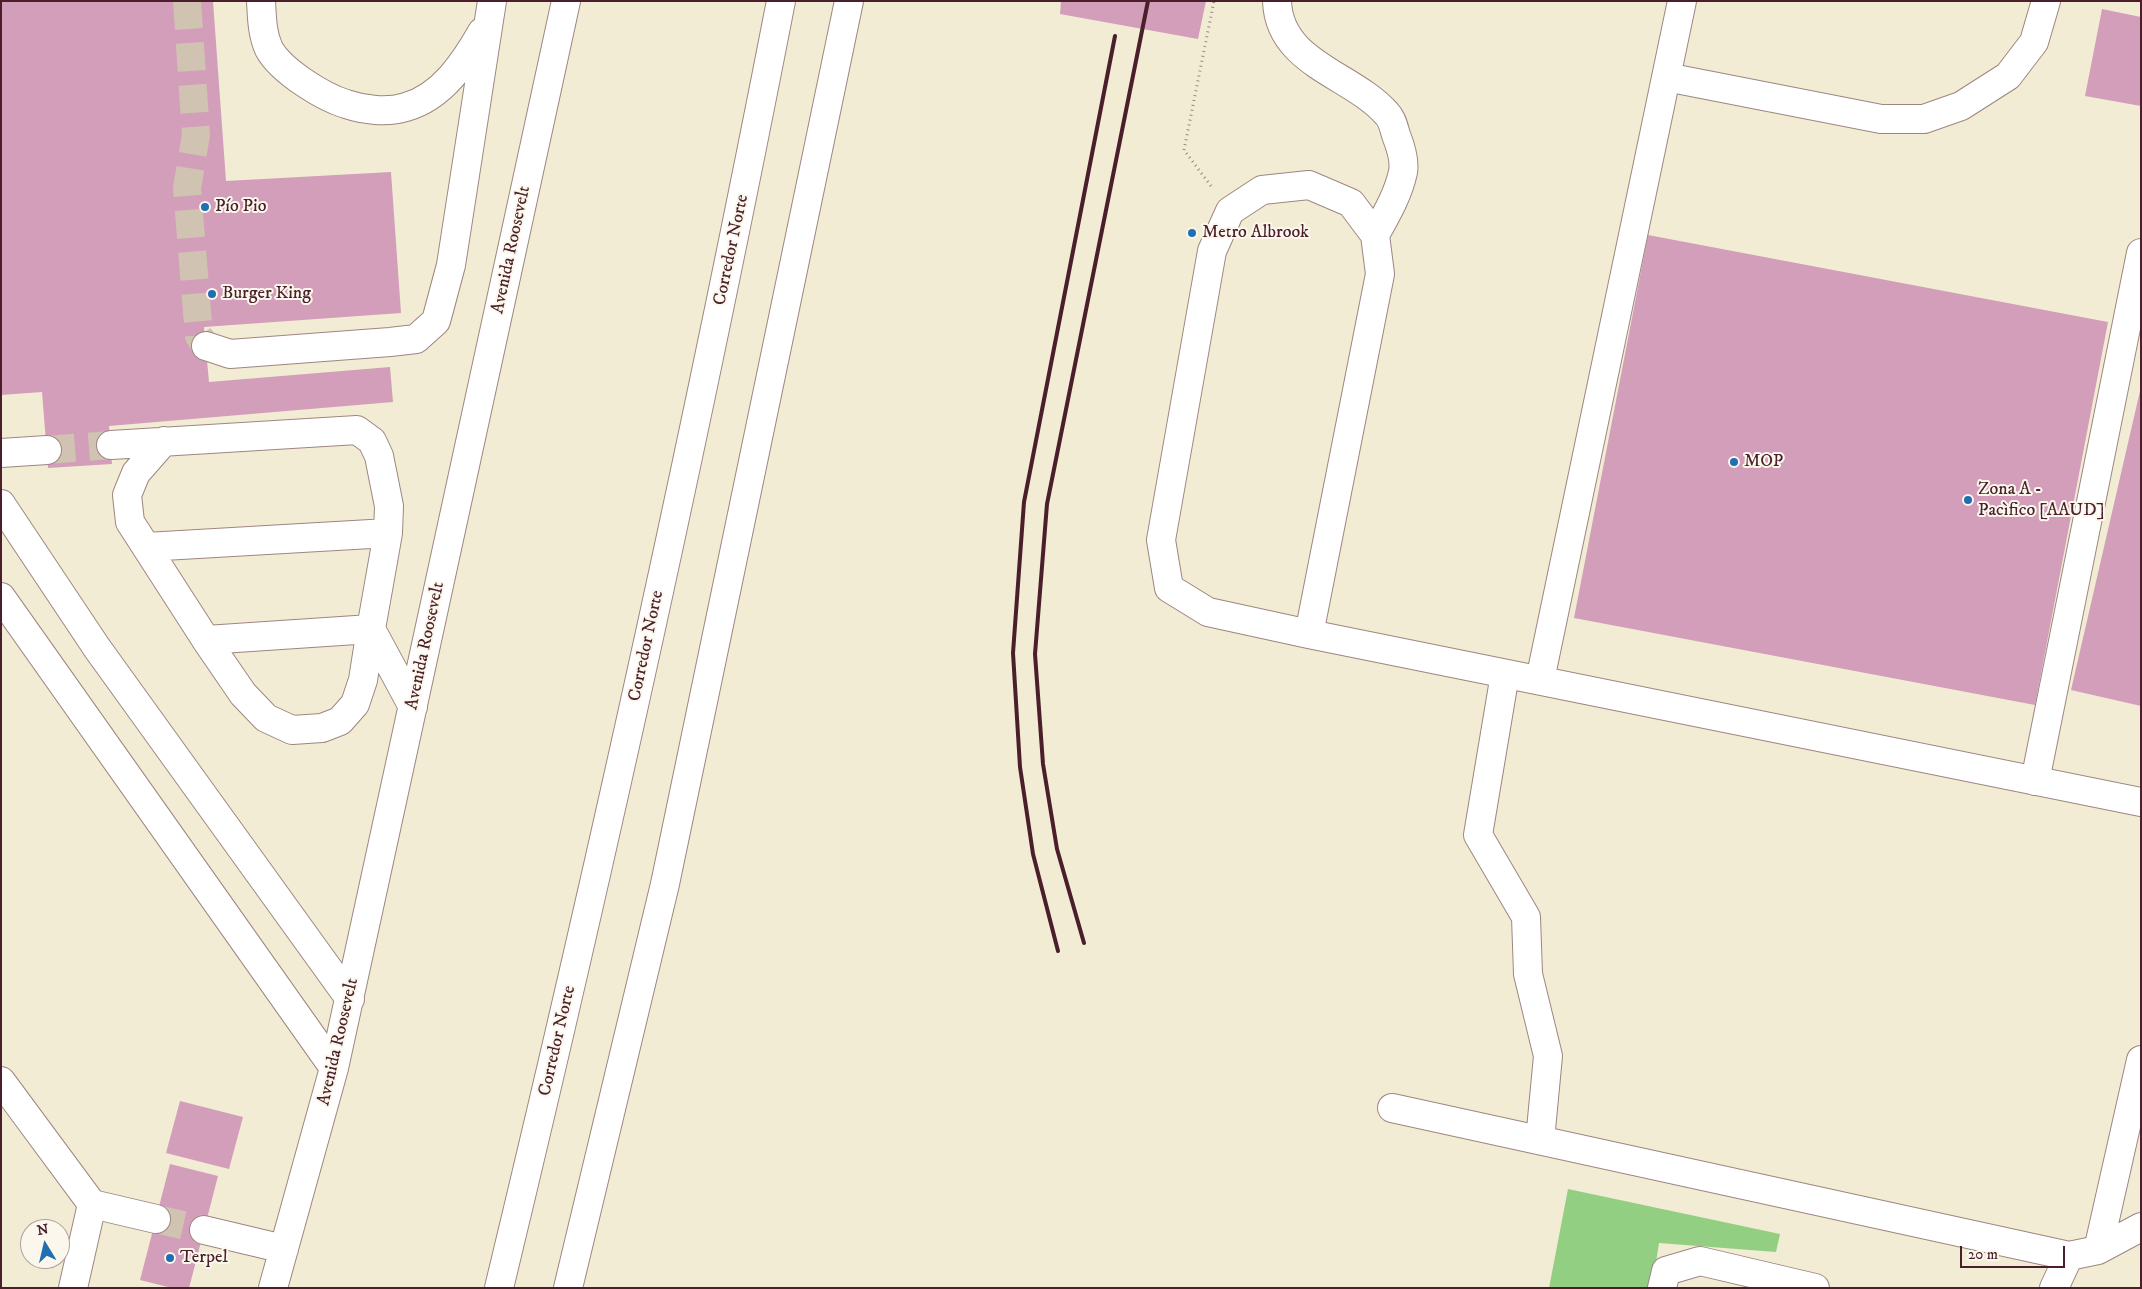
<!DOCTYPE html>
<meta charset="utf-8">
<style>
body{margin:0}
#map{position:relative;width:2142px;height:1289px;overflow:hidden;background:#f2ecd4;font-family:"IM FELL DW Pica",serif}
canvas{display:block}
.frame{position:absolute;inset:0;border:2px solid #4a1f2b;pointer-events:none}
.north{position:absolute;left:20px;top:1219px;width:50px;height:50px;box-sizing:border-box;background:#fbf7ec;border:1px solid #b4a19f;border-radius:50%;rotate:351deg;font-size:14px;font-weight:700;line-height:20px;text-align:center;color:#4a1f2b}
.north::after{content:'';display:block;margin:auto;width:18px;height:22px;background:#1f6fb2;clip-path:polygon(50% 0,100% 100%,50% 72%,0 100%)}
.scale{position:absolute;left:1960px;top:1246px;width:105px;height:22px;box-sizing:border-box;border:2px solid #4a1f2b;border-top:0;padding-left:6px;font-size:15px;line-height:18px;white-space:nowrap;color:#4a1f2b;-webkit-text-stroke:4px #fbf7ec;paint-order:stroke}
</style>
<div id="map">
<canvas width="2142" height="1289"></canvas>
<div class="frame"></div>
<div class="north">N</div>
<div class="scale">20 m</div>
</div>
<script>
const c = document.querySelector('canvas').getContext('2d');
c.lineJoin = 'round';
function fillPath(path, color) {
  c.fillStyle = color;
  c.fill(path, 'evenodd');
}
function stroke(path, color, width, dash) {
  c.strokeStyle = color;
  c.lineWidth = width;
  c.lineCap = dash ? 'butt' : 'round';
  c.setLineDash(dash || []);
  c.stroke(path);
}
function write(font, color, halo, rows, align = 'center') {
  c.font = font + ' "IM FELL DW Pica",serif';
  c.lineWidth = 4;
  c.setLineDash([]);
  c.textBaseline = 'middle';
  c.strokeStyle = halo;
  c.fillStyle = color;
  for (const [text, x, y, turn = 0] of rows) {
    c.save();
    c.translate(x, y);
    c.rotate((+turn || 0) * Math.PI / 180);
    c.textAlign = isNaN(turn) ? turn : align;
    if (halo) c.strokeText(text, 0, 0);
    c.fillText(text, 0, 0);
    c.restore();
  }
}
const green = new Path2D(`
 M 1568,1189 L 1780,1234 L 1776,1252 L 1659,1243 L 1652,1288 L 1549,1288 Z`);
const building = new Path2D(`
 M 1,1 L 213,1 L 226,181 L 391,172 L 401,313 L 204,327 L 209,382 L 390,367 L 393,402 L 109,426 L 112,464 L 48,468 L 42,392 L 1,395 Z
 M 1061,1 L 1206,1 L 1198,39 L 1060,14 Z
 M 2102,9 L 2141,17 L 2141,106 L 2085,96 Z
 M 1648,235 L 2108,322 L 2035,705 L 1574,618 Z
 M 2140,391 L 2141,391 L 2141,706 L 2071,690 Z
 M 180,1101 L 243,1117 L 229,1169 L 166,1153 Z
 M 170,1164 L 218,1176 L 189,1288 L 172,1288 L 140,1280 Z`);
const minorTunnel = new Path2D(`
 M 187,1 L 196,135 L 187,188 L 199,336 L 206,346
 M 47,450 L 111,445
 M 156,1219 L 204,1230`);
const path = new Path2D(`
 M 1211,186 L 1184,150 L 1214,1`);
const minor = new Path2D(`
 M 261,1 C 262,18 262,34 269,49 C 281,71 323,97 346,104 C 364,110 387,113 406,107 C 442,97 465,62 482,32
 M 1277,1 C 1279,64 1352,74 1387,114 C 1392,119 1394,128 1396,135 C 1400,145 1405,161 1403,172 C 1398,195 1386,215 1375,235
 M 1666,77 L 1881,119 L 1924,119 L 1961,106 L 2008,76 L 2034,42 L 2046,1
 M 206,346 L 230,354 L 390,342 L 416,339 L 436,321 L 451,265 L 492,1
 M 164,441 L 136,473 L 127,495 L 130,522 L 206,640 L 243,694 L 266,718 L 292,730 L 322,728 L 340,721 L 355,704 L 363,680 L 371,629 L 206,640
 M 111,445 L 357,430 L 372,441 L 379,456 L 389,506 L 388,533 L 371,629 L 413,707
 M 1,453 L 47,450
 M 1,504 L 97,648 L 350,999
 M 146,547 L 388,533
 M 1,597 L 334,1068
 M 1309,634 L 1380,274 L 1375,235 L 1351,203 L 1309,185 L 1262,190 L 1230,211 L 1212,251 L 1161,540 L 1169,588 L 1208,612 L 1309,634 L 2141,802
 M 1505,674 L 1478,835 L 1526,917 L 1528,974 L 1548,1056 L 1540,1140
 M 1540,680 L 1682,1
 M 2035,781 L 2141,253
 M 1,1081 L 92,1204 L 73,1288
 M 1392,1108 L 2069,1256 L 2098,1250 L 2141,1227
 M 92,1204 L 156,1219
 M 204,1230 L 284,1249
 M 2098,1250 L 2141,1060
 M 273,1288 L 334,1068 L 566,1
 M 1662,1288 L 1666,1271 L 1700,1261 L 1815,1288
 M 2054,1288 L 2069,1256`);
const highway = new Path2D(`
 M 499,1288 C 602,861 697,432 781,1
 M 568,1288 L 665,884 L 849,1`);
const rail = new Path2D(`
 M 1084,943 L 1057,849 L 1043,764 L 1035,654 L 1047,504 L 1148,1
 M 1058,951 L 1033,854 L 1020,767 L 1013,653 L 1024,502 L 1115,36`);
const markers = [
 [205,207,5,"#1f6fb2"],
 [1192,233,5,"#1f6fb2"],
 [212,294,5,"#1f6fb2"],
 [1734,462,5,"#1f6fb2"],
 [1968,500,5,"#1f6fb2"],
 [170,1258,5,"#1f6fb2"]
];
const poiNames = [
 ["Pío Pio",215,207],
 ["Metro Albrook",1202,233],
 ["Burger King",222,294],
 ["MOP",1744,462],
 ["Zona A -",1978,490],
 ["Pacìfico [AAUD]",1978,511],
 ["Terpel",180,1258]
];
const streetNames = [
 ["Avenida Roosevelt",512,250,-78],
 ["Corredor Norte",732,250,-78],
 ["Avenida Roosevelt",426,646,-78],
 ["Corredor Norte",647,646,-78],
 ["Corredor Norte",558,1041,-77],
 ["Avenida Roosevelt",339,1042,-77]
];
fillPath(green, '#93cf83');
fillPath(building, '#d39eba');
stroke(minorTunnel, '#d0c3b2', 28, [28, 14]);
stroke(minor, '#9e8680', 30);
stroke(highway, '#9e8680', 30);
stroke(path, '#9e8680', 3, [1, 4]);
stroke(minor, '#fff', 28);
stroke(highway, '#fff', 28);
stroke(rail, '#4a1f2b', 4);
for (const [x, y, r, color] of markers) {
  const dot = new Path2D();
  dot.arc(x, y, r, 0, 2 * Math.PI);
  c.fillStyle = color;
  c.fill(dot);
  stroke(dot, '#fbf7ec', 2);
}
write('18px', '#4a1f2b', '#fbf7ec', poiNames, 'left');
write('18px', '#4a1f2b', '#fbf7ec', streetNames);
</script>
